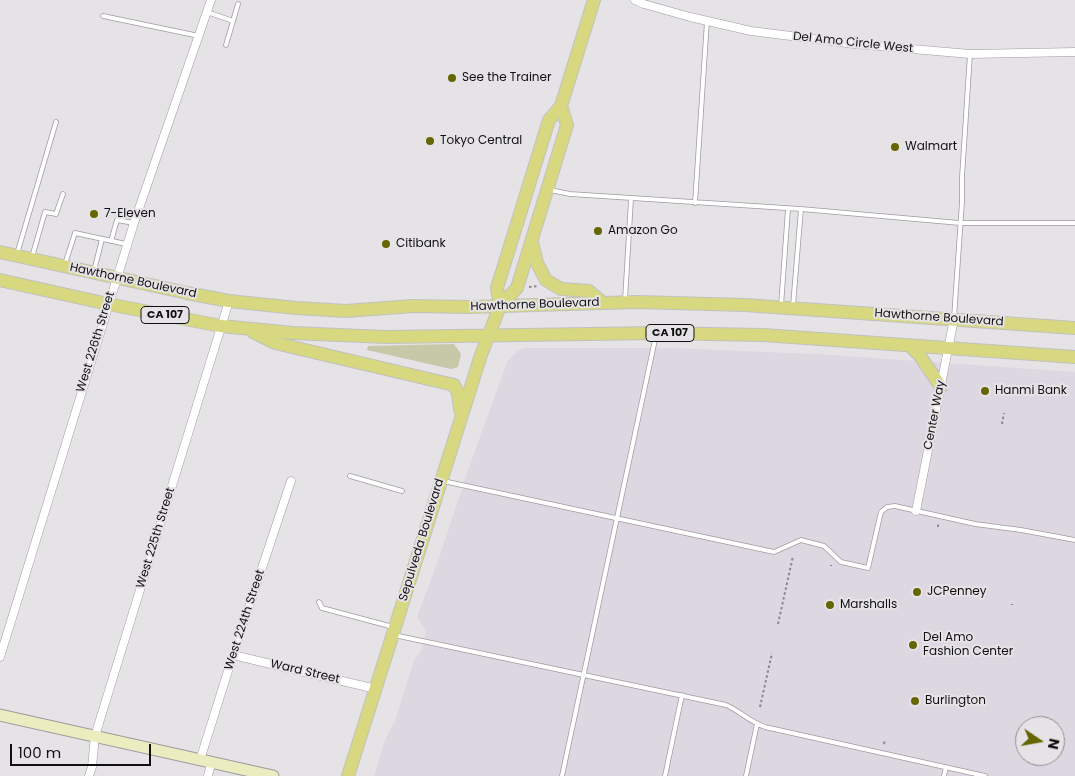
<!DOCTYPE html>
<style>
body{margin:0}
#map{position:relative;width:1075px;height:776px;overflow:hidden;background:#e6e3e7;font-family:Poppins,sans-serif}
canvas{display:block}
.north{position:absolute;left:1015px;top:716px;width:50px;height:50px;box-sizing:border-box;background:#e6e3e7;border:1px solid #918f91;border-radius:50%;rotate:102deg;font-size:14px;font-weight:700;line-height:20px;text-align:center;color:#111011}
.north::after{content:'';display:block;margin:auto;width:18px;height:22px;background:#660;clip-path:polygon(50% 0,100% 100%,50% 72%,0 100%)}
.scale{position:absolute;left:10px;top:744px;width:141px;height:22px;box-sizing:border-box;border:2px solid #111011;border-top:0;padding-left:6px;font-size:15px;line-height:18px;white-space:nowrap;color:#111011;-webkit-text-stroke:4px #e6e3e7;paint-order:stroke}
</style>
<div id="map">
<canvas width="1075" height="776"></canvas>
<div class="north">N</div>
<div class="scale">100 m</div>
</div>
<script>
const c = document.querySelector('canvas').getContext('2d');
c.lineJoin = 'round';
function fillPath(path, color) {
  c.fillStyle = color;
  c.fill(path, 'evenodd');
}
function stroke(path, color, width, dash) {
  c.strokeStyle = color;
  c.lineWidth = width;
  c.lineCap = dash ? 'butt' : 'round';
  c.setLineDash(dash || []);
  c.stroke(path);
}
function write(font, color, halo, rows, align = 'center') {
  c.font = font + ' Poppins,sans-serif';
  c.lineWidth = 4;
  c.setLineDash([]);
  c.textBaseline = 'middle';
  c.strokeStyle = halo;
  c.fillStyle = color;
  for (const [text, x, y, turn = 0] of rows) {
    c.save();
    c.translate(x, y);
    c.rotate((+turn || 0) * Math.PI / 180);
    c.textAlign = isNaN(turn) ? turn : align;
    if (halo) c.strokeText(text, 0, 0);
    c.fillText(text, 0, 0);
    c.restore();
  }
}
const built = new Path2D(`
 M 524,348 L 670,348 L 817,354 L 1075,372 L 1075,776 L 374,776 L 385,740 L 395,721 L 414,660 L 422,650 L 426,631 L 417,617 L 440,555 L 467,473 L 507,362 L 517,351 ZM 1025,726 L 1055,726 L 1055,756 L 1025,756 Z`);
const green = new Path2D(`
 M 454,344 L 461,354 L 458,367 L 451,369 L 367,350 L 368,346 Z`);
const path = new Path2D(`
 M 529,287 L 539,286
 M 1002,424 L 1004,413
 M 938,527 L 938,524
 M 831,566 L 831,565
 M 1012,605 L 1012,604
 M 778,624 L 793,556
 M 760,707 L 772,653
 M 884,744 L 885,740`);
const lane = new Path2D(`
 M 207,12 L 233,21
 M 103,16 L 199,36
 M 226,45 L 238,4
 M 550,190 L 570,194 L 801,209 L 960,223 L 1075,223
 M 695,203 L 707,21
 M 111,241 L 117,220 L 134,223
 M 17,254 L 56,122
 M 32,257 L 45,212 L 56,214 L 63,194
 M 65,264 L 75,233 L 126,244
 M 94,271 L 102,239
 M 625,300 L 631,199
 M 781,306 L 788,209
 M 793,306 L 801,209
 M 954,318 L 962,202 L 962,177 L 970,54
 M 350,476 L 402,491
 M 443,481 L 774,552 L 801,540 L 824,546 L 841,562 L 868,568 L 881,512 L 887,507 L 895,506 L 975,524 L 1021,530 L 1075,540
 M 319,602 L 322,608 L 393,627
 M 394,635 L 726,705 C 740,711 750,722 765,727 L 985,776
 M 562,776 L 656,335
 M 665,776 L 682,695
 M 746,776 L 757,724
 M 944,776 L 946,767`);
const street = new Path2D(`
 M 635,0 L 644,4 L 690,17 L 751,31 L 855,44 L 970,54 L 1075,52
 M 916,511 L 954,319
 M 233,655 L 376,689
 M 0,657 L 134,223 L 211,0
 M 200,760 L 233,655 L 291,481
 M 89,776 L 92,767 L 95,736 L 229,301
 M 208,776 L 211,763`);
const secondary = new Path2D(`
 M 0,715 L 273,776`);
const primary = new Path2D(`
 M 532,242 L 537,263 L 546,280 L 561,289 L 589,291 L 602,302
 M 0,252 L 187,293 L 229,301 L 296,308 L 346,311 L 413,306 L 469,307 L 637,302 L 745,305 L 1075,328
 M 0,280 L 108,304 L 221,326 L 293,333 L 386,337 L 656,333 L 763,335 L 1075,357
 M 500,306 L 497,288 L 549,120 L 561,106 L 594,0
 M 253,332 L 275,343 L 454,385 L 458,393 L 460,410
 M 909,345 L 920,356 L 941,387
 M 348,776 L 481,355 L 500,306 L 517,288 L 567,125 L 561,106`);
const markers = [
 [452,78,5,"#660"],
 [430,141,5,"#660"],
 [895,147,5,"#660"],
 [94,214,5,"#660"],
 [598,231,5,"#660"],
 [386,244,5,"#660"],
 [985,391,5,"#660"],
 [917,592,5,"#660"],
 [830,605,5,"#660"],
 [913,645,5,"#660"],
 [915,701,5,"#660"]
];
const shields = [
 [165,315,48],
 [670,333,48]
];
const shieldNames = [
 ["CA 107",165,315],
 ["CA 107",670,333]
];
const streetNames = [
 ["Del Amo Circle West",853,43,6],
 ["Hawthorne Boulevard",133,281,12],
 ["Hawthorne Boulevard",535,305,-2],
 ["Hawthorne Boulevard",939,318,4],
 ["West 226th Street",96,342,-73],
 ["Center Way",935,415,-79],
 ["West 225th Street",156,538,-73],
 ["Sepulveda Boulevard",422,540,-73],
 ["West 224th Street",245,620,-72],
 ["Ward Street",305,672,13]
];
const poiNames = [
 ["See the Trainer",462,78],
 ["Tokyo Central",440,141],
 ["Walmart",905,147],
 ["7-Eleven",104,214],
 ["Amazon Go",608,231],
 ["Citibank",396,244],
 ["Hanmi Bank",995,391],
 ["JCPenney",927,592],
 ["Marshalls",840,605],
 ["Del Amo",923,638],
 ["Fashion Center",923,652],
 ["Burlington",925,701]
];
fillPath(built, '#ddd7e2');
fillPath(green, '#c6c8a8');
stroke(lane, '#9e9ba0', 5.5);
stroke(street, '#9e9ba0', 9);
stroke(secondary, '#9e9ba0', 13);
stroke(primary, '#c1c1c1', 14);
stroke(path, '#8a888b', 2, [2.5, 2.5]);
stroke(lane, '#fff', 4);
stroke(street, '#fff', 8);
stroke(secondary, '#ebecc0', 11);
stroke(primary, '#d7d880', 12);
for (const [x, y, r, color] of markers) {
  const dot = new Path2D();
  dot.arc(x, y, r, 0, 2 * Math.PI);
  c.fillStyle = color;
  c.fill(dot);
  stroke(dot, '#e6e3e7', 2);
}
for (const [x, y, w] of shields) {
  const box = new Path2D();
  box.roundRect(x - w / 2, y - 8.5, w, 17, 4);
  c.fillStyle = '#e6e3e7';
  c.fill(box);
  stroke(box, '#111011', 1);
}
write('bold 11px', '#111011', null, shieldNames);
write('12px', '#111011', '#e6e3e7', streetNames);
write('12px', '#111011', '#e6e3e7', poiNames, 'left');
</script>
